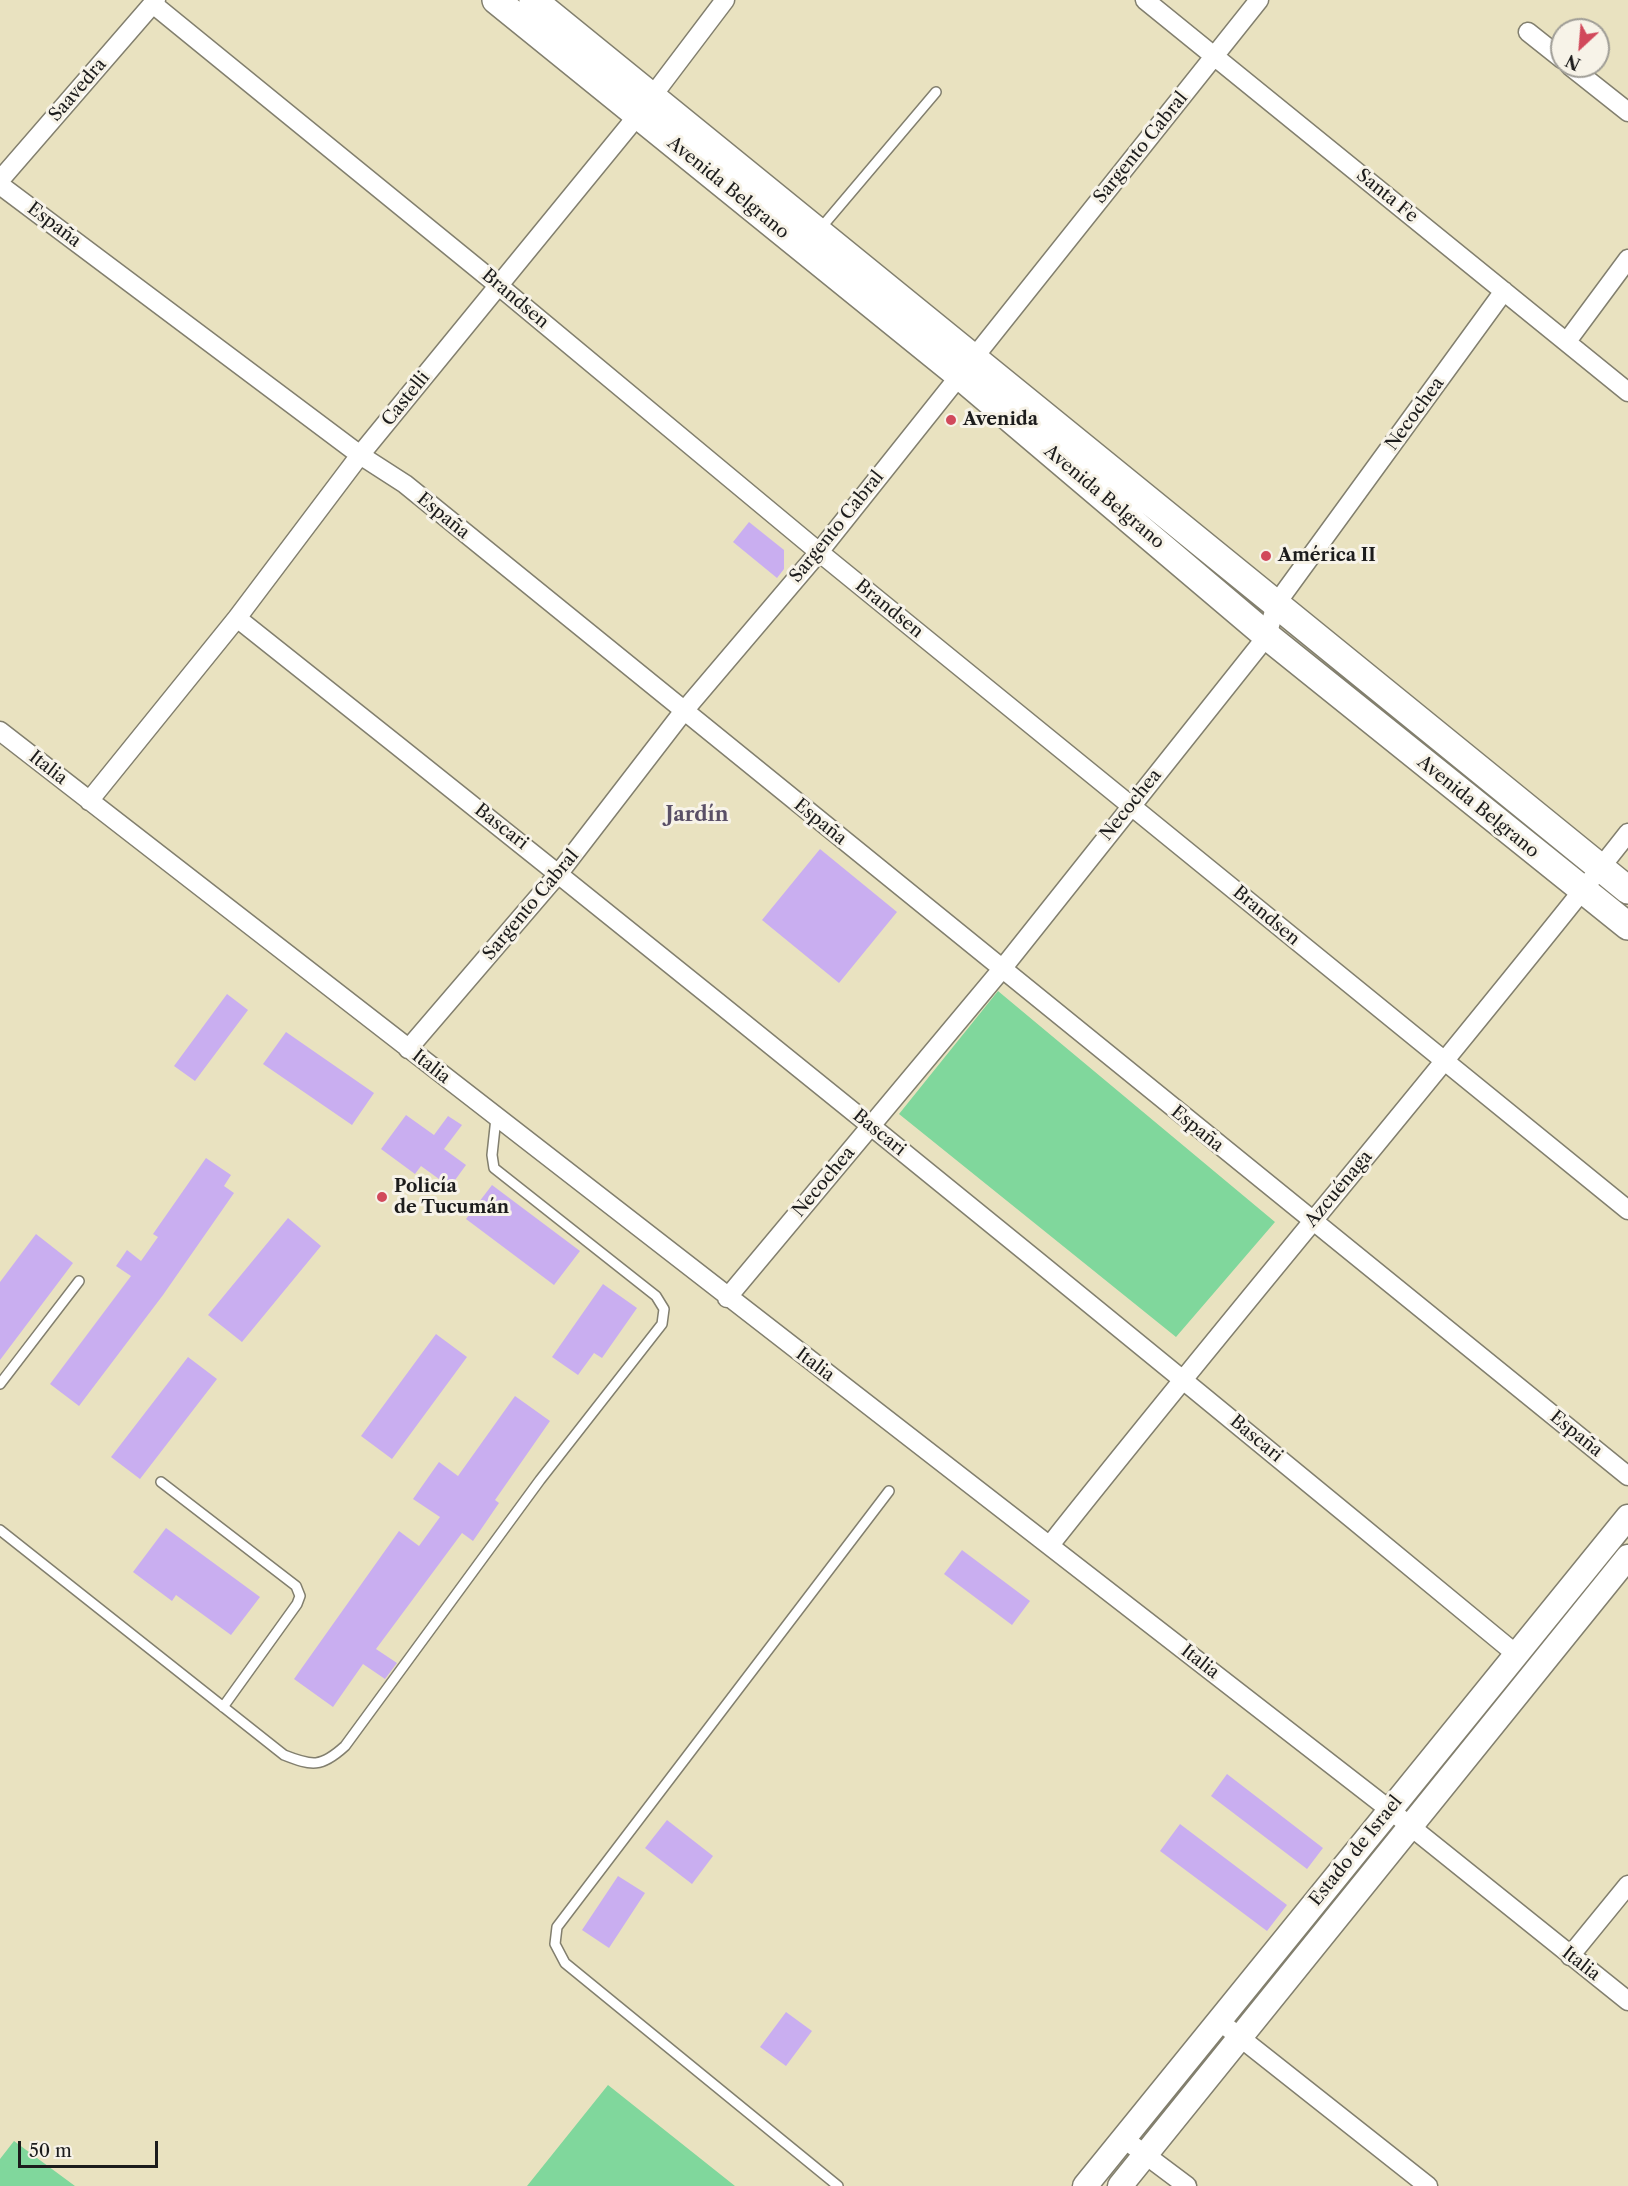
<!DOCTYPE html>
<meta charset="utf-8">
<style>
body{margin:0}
#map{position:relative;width:1628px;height:2186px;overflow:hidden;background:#e9e2c0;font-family:"Libre Caslon Text",serif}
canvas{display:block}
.north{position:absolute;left:1550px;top:18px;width:60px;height:60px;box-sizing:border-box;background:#f7f3e8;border:2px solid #9f9d96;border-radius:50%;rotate:206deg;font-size:16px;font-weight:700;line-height:24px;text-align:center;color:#1c1c1c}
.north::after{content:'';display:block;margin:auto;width:21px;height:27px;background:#d1495b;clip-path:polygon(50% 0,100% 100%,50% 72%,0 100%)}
.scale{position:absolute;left:18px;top:2141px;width:140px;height:27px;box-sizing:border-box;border:3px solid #1c1c1c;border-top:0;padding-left:8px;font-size:18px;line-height:21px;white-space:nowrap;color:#1c1c1c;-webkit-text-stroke:4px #f7f3e8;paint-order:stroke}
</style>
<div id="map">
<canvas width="1628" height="2186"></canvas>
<div class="north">N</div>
<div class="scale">50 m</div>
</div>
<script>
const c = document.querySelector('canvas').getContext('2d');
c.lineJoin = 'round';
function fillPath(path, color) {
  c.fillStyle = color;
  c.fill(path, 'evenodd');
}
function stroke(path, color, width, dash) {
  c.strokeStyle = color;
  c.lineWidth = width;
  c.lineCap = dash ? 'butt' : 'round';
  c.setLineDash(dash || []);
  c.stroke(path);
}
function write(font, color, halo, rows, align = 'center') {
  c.font = font + ' "Libre Caslon Text",serif';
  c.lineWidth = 6;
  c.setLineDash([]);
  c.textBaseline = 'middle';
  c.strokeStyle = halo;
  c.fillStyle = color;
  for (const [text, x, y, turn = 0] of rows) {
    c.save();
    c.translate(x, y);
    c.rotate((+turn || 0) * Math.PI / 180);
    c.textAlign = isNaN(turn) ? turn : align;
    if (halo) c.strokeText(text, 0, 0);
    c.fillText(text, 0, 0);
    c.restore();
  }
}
const green = new Path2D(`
 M 998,991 L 1275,1222 L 1176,1337 L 899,1114 Z
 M 608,2085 L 735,2186 L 527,2186 Z
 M 14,2141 L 75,2186 L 0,2186 L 0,2159 Z`);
const building = new Path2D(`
 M 749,522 L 784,550 L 784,569 L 777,578 L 733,542 Z
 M 820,849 L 897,912 L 839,983 L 762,920 Z
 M 227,994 L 248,1010 L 195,1081 L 174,1066 Z
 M 286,1032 L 374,1093 L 352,1125 L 263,1064 Z
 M 406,1115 L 434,1135 L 448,1116 L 462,1125 L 444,1149 L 466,1165 L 450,1187 L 421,1166 L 415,1174 L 381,1149 Z
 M 206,1158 L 231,1175 L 224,1186 L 234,1193 L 163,1295 L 79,1406 L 50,1384 L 131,1276 L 116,1266 L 127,1250 L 141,1261 L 158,1237 L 153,1234 Z
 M 492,1185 L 580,1251 L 554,1285 L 466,1219 Z
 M 288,1218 L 321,1246 L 242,1342 L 208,1315 Z
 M 36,1234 L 73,1263 L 0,1360 L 0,1282 Z
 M 603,1284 L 637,1308 L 602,1358 L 594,1353 L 578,1375 L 552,1357 Z
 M 436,1334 L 467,1357 L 392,1459 L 361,1436 Z
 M 188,1357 L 217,1379 L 140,1479 L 111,1457 Z
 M 515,1396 L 550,1421 L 495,1500 L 499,1503 L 473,1541 L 462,1533 L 376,1649 L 397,1663 L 385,1679 L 363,1664 L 333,1707 L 294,1679 L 399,1531 L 419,1546 L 440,1517 L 413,1499 L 439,1462 L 458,1476 Z
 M 166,1528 L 260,1597 L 231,1635 L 176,1595 L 172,1601 L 133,1572 Z
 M 962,1550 L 1030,1601 L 1012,1625 L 944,1574 Z
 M 1227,1774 L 1323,1848 L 1307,1869 L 1211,1796 Z
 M 667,1820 L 713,1856 L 692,1884 L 645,1848 Z
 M 1180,1824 L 1287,1905 L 1267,1931 L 1160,1851 Z
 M 618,1876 L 645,1893 L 609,1948 L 582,1930 Z
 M 786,2012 L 812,2031 L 786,2066 L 760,2047 Z`);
const service = new Path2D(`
 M 820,229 L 936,92
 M 0,1384 L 79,1281
 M 161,1482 L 296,1586 L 300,1596 L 297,1604 L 223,1707
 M 0,1530 L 284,1755 C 312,1766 321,1768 345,1746 L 540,1480 L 662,1324 L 664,1309 L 656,1296 L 494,1168 L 492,1155 L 496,1118
 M 838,2186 L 565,1963 L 555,1944 L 557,1927 L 889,1491`);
const minor = new Path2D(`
 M 1145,0 L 1628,392
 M 153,4 L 499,286 L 819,552 L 1628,1210
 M 1528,32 L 1562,59
 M 1570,66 L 1628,112
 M 0,180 L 156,0
 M 0,185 L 360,455 L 405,484 L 1628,1476
 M 1568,340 L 1628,259
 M 237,618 C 667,959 1093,1304 1516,1654
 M 0,731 L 1390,1810 L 1628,2001
 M 89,801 L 237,618 L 360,455 L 638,115 L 725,0
 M 408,1049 L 559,873 L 683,712 L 819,552 L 1259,0
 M 727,1298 L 1002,969 L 1267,636 L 1276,604 L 1504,291
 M 1050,1545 C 1240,1305 1439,1073 1628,833
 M 1570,1956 L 1628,1885
 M 1218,2020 L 1428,2186
 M 1123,2138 L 1187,2186`);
const secondary = new Path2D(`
 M 1085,2186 L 1628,1517
 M 1120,2186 L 1628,1557`);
const primary = new Path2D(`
 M 496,0 L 959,375 L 1267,636 L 1628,926
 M 533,0 L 1628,890`);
const markers = [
 [951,420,6,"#d1495b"],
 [1266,556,6,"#d1495b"],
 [382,1197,6,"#d1495b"]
];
const streetNames = [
 ["Saavedra",78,90,-49],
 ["Sargento Cabral",1141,148,-51],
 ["Avenida Belgrano",728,188,39],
 ["Santa Fe",1387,196,39],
 ["España",54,225,37],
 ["Brandsen",515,299,40],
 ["Castelli",406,399,-51],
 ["Necochea",1415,414,-54],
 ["Avenida Belgrano",1104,497,40],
 ["España",443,516,39],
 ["Sargento Cabral",837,527,-51],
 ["Brandsen",889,609,39],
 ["Italia",48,768,38],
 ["Necochea",1131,805,-51],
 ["Avenida Belgrano",1478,807,39],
 ["España",820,822,39],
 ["Bascari",501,827,38],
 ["Sargento Cabral",531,905,-50],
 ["Brandsen",1266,916,40],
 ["Italia",431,1067,38],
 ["España",1197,1129,39],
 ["Bascari",879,1133,39],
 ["Necochea",824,1182,-50],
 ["Azcuénaga",1339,1189,-50],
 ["Italia",815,1365,37],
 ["España",1576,1434,39],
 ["Bascari",1256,1439,40],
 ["Italia",1200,1662,38],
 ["Estado de Israel",1356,1851,-51],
 ["Italia",1581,1964,38]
];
const poiNames = [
 ["Avenida",963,420],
 ["América II",1278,556],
 ["Policía",394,1187],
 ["de Tucumán",394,1208]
];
const neighbourhoodNames = [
 ["Jardín",697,815]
];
fillPath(green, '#80d79c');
fillPath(building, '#c9aef0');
stroke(service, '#827f6e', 12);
stroke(minor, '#827f6e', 21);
stroke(secondary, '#827f6e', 27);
stroke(primary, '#827f6e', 30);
stroke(service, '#fff', 9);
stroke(minor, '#fff', 18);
stroke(secondary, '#fff', 24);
stroke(primary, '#fff', 27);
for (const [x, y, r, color] of markers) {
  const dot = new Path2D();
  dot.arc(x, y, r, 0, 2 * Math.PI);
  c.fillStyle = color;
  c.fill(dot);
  stroke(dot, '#f7f3e8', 2);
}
write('18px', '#1c1c1c', '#f7f3e8', streetNames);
write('bold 18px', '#1c1c1c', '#f7f3e8', poiNames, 'left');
write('bold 20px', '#594f66', '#f7f3e8', neighbourhoodNames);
</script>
